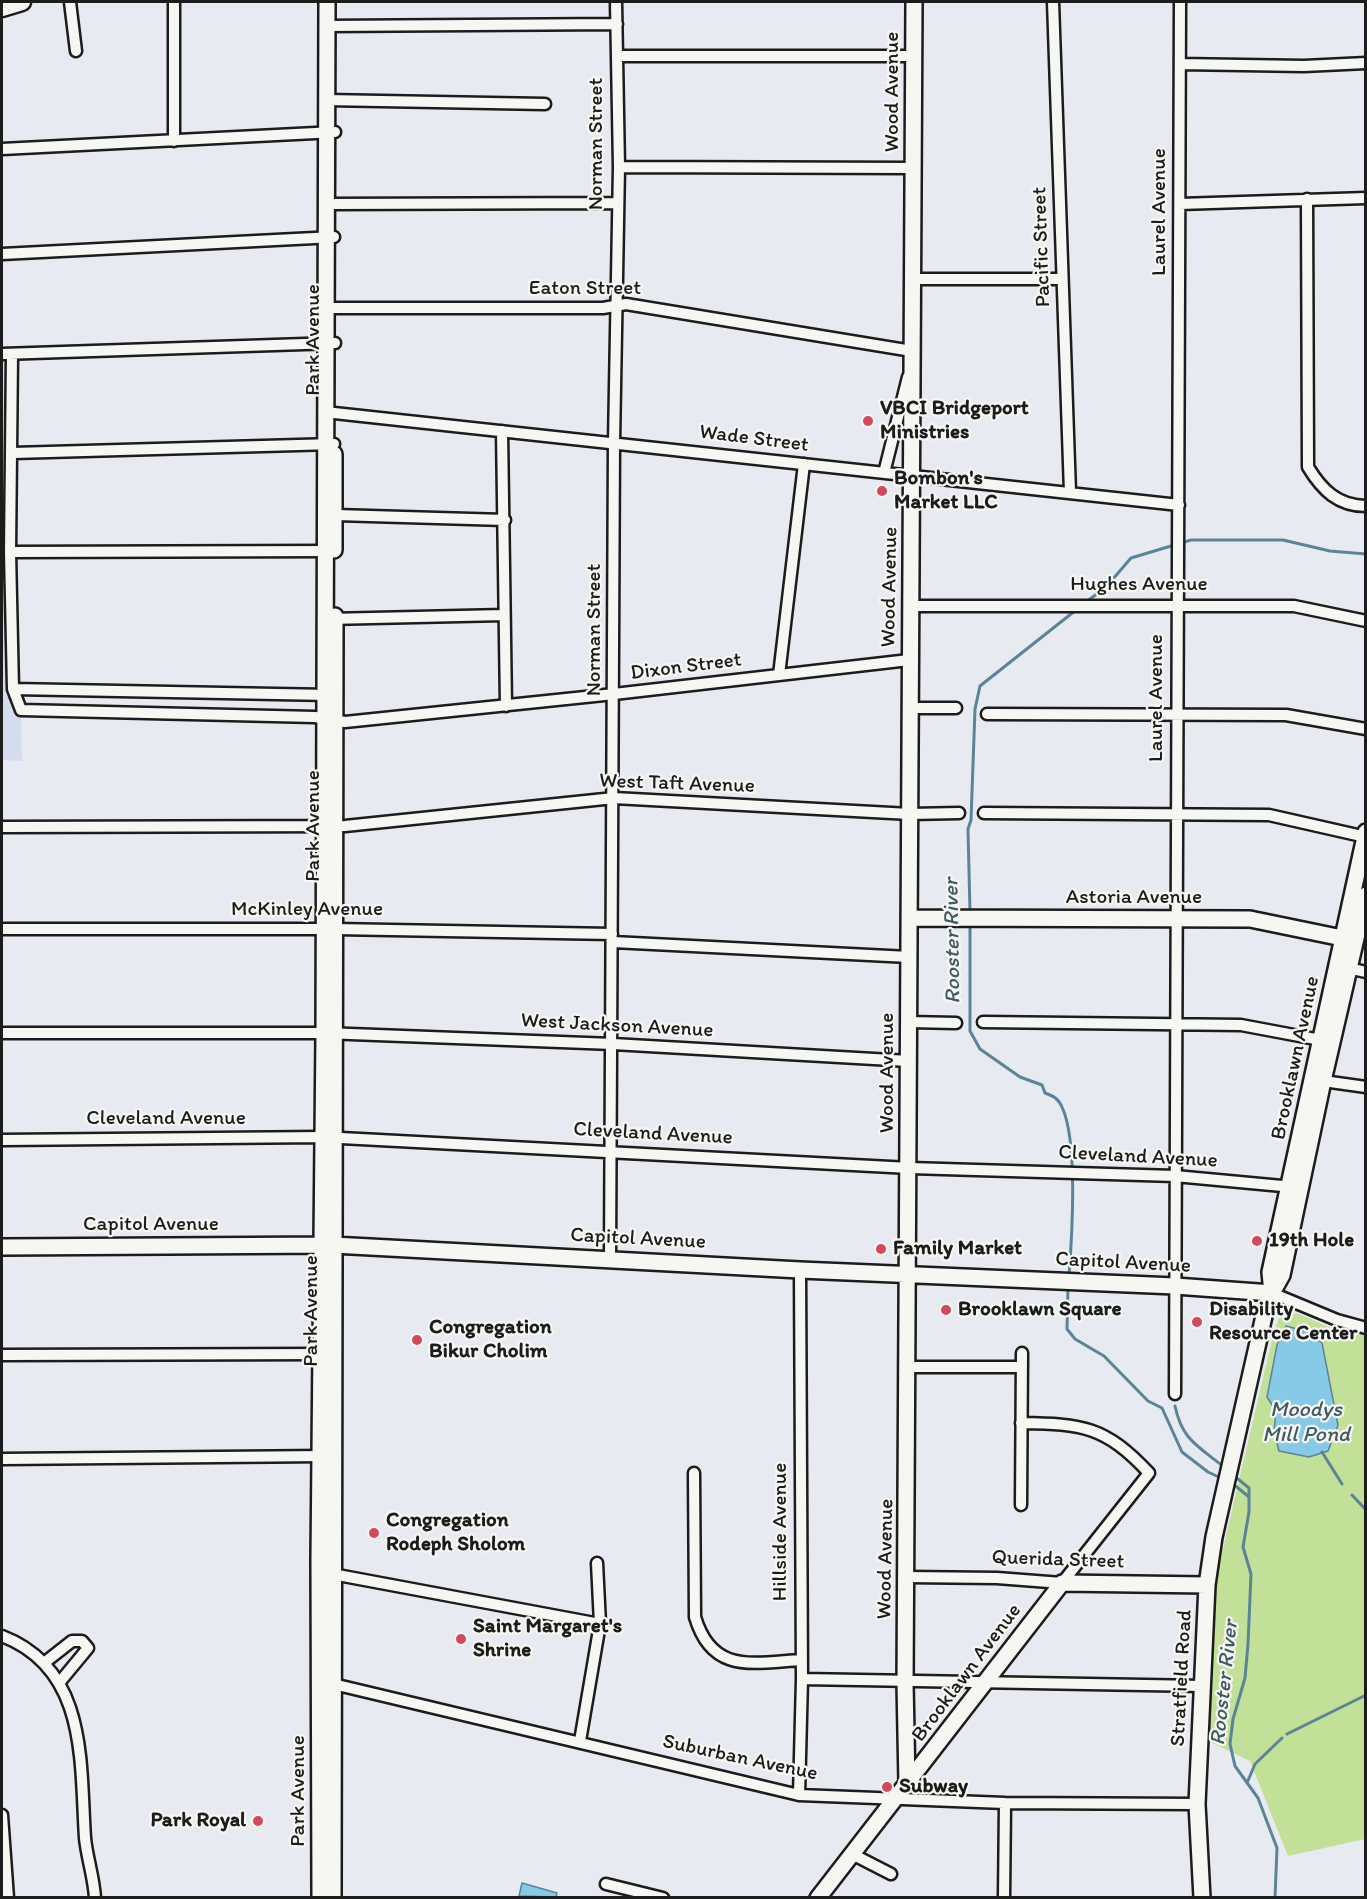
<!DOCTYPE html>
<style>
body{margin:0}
#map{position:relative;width:1367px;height:1899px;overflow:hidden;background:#e7eaf0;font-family:Itim,sans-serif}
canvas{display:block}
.frame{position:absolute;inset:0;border:3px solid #1c1c1c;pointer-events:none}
</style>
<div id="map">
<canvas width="1367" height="1899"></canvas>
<div class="frame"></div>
</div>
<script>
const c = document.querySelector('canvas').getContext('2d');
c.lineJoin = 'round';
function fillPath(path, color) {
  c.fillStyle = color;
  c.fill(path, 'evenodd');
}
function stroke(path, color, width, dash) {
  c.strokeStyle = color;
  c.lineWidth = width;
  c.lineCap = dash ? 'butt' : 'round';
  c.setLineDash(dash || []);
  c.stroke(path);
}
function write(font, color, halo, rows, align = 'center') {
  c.font = font + ' Itim,sans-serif';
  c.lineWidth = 4.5;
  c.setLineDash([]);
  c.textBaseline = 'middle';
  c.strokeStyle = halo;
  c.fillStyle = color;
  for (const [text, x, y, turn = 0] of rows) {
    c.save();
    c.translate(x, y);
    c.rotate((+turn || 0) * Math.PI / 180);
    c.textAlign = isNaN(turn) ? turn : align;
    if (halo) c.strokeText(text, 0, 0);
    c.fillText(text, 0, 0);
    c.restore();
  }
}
const built = new Path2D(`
 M 2,360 L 7,366 L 7,552 L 11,703 L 15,712 L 21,715 L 22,761 L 2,760 Z`);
const green = new Path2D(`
 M 1297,1313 L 1331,1328 L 1365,1336 L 1365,1839 L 1288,1856 L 1250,1761 L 1206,1740 L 1214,1587 L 1274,1331 L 1280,1316 Z`);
const water = new Path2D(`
 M 1286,1326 L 1305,1331 L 1322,1343 L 1338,1425 L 1328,1451 L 1309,1457 L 1279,1451 L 1274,1432 L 1276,1411 L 1267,1397 L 1277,1345 Z
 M 522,1883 L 557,1893 L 556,1897 L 519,1896 Z`);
const stream = new Path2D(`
 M 1086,602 L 1106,587 L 1131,558 L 1191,540 L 1283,540 L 1330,551 L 1366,554
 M 970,912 L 968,829 L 971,820 L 975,709 L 980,686 L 1076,610
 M 970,922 L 970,1031 L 980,1049 L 1020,1077 L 1042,1085 L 1045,1093 C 1053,1096 1058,1098 1062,1107 C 1078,1141 1072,1236 1069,1276
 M 1068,1286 L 1067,1329 L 1075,1339 L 1104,1356 L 1148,1401 L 1162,1408 L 1182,1452 L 1208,1472 L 1223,1479
 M 1175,1406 C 1182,1440 1198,1446 1224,1467
 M 1322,1452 L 1342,1484
 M 1233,1475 L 1249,1488 L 1249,1512 L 1243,1547 L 1251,1574 L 1248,1644 L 1245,1678 L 1233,1719 L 1230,1744 L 1235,1766 L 1258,1798 L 1277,1848 L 1275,1898
 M 1232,1483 L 1249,1497
 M 1352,1495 L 1366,1510
 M 1287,1734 L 1366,1695
 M 1247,1783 L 1255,1764 L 1282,1738`);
const street = new Path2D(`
 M 70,2 L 76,51
 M 1053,2 L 1070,492
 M 326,26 L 617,24
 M 617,56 L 914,56
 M 1180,64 L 1304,66 L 1366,63
 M 326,100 L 545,104
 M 174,141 L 174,2
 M 2,149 L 335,132
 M 619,167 L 913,168
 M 1307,199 L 1308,467 C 1322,490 1338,506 1366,506
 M 327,204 L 618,203
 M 1180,204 L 1366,198
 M 2,254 L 334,237
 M 912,279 L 1062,279
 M 326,308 L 603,308 L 626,304 L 912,351
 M 2,354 L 335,343
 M 12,354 L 10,552 L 13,689 L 21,710 L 315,717 L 345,722 L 614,694 L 909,660
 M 325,412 L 1179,505
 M 502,431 L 506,706
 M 13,453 L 334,444
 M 884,473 L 908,377
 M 336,515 L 505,520
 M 10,552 L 331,551
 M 911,606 L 1294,606 L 1366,621
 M 328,619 L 504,615
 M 779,675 L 804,464
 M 13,689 L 329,695
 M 911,708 L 956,708
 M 987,714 L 1286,715 L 1366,729
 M 984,813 L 1269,815 L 1366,837
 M 2,827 L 345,826 L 614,798 L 910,814 L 959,813
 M 2,929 L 335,929 L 612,934
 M 613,942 L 909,957
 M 1343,967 L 1366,972
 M 909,1022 L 956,1023
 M 983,1022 L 1241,1025 L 1326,1041
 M 2,1033 L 324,1033 L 613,1044 L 909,1061
 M 1316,1080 L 1366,1087
 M 2,1140 L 322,1137 L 910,1168 L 1175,1176 L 1293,1187
 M 610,1258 L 614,442 L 619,167 L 616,2
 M 1272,1293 L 1337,1320 L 1366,1328
 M 2,1355 L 325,1354
 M 909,1367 L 1021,1367
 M 1175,1394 L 1180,2
 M 2,1459 L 325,1456
 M 694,1473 L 695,1617 C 712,1674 752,1663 801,1660
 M 1021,1505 L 1022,1353
 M 327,1573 L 600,1624
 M 907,1577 L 997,1578 L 1062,1583 L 1149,1473 C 1105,1426 1083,1424 1021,1423
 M 2,1636 C 88,1669 80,1762 85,1838 C 87,1858 94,1878 95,1898
 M 44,1663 L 72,1641 L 82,1641 L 88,1648 L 59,1683
 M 802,1679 L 1202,1686
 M 329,1683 L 799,1795 L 1005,1803 L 1197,1804
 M 580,1741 L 600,1624 L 597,1563
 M 799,1795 L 802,1679 L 800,1270
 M 2,1815 L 8,1898
 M 852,1854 L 891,1874
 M 606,1884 L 663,1898
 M 1004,1898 L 1005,1803`);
const secondary = new Path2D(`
 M 334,454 L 334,550
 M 910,918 L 1250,919 L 1352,940
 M 2,1247 L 333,1245 L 800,1270 L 1175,1286 L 1272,1293
 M 1272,1293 L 1270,1272 L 1366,832
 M 907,1784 L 905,1683 L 914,2
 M 320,1898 L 319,1558 L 324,1033 L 327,2
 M 333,1898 L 335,616
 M 818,1898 L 1062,1583 L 1207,1585
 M 1202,1898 L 1197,1804 L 1207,1585 L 1214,1537 L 1264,1316 L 1272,1293 L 1282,1275 L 1323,1081 L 1366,895`);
const primary = new Path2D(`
 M 2,8 L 22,2`);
const markers = [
 [868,421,6,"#d1495b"],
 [882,491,6,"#d1495b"],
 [1257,1241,6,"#d1495b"],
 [881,1249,6,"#d1495b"],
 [946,1310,6,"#d1495b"],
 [1197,1322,6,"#d1495b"],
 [417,1340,6,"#d1495b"],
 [374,1533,6,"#d1495b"],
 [461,1639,6,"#d1495b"],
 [887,1787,6,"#d1495b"],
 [258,1821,6,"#d1495b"]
];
const streetNames = [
 ["Wood Avenue",893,92,-90],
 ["Norman Street",597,144,-90],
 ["Laurel Avenue",1160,212,-90],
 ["Pacific Street",1042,247,-92],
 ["Eaton Street",585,289],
 ["Park Avenue",314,340,-90],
 ["Wade Street",754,439,7],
 ["Hughes Avenue",1139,585],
 ["Wood Avenue",890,587,-89],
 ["Norman Street",595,630,-90],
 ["Dixon Street",686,667,-7],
 ["Laurel Avenue",1157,698,-90],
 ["West Taft Avenue",677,784,2],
 ["Park Avenue",314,826,-90],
 ["Astoria Avenue",1134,898],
 ["McKinley Avenue",307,910],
 ["West Jackson Avenue",617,1026,3],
 ["Brooklawn Avenue",1296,1058,-78],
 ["Wood Avenue",888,1073,-90],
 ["Cleveland Avenue",166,1119],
 ["Cleveland Avenue",653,1134,3],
 ["Cleveland Avenue",1138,1157,3],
 ["Capitol Avenue",151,1225],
 ["Capitol Avenue",638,1239,3],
 ["Capitol Avenue",1123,1263,3],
 ["Park Avenue",312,1311,-90],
 ["Hillside Avenue",781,1532,-90],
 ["Wood Avenue",886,1559,-89],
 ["Querida Street",1058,1560,2],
 ["Brooklawn Avenue",967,1673,-53],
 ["Stratfield Road",1182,1678,-87],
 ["Suburban Avenue",740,1758,12],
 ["Park Avenue",299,1791,-90]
];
const poiNames = [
 ["VBCI Bridgeport",880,409],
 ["Ministries",880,433],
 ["Bombon's",894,479],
 ["Market LLC",894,503],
 ["19th Hole",1269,1241],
 ["Family Market",893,1249],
 ["Brooklawn Square",958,1310],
 ["Disability",1209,1310],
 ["Resource Center",1209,1334],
 ["Congregation",429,1328],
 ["Bikur Cholim",429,1352],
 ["Congregation",386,1521],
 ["Rodeph Sholom",386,1545],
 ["Saint Margaret's",473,1627],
 ["Shrine",473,1651],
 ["Subway",899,1787],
 ["Park Royal",246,1821,"right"]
];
const waterNames = [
 ["Rooster River",953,941,-91],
 ["Moodys",1306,1410],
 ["Mill Pond",1306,1435],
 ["Rooster River",1225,1683,-84]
];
fillPath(built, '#d4dcee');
fillPath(green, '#c2e098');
fillPath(water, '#87cae8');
stroke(water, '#5c8496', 1.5);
stroke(stream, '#5c8496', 3);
stroke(street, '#1c1c1c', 15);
stroke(secondary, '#1c1c1c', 20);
stroke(primary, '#1c1c1c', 21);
stroke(street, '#f6f6f2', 10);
stroke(secondary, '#f6f6f2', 15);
stroke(primary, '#f6f6f2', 16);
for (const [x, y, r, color] of markers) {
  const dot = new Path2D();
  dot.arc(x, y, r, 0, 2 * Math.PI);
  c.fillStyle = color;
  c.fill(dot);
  stroke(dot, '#f6f6f2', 2);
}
write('21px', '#1c1c1c', '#f6f6f2', streetNames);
write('bold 21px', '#1c1c1c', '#f6f6f2', poiNames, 'left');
write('italic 22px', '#415963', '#f6f6f2', waterNames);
</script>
